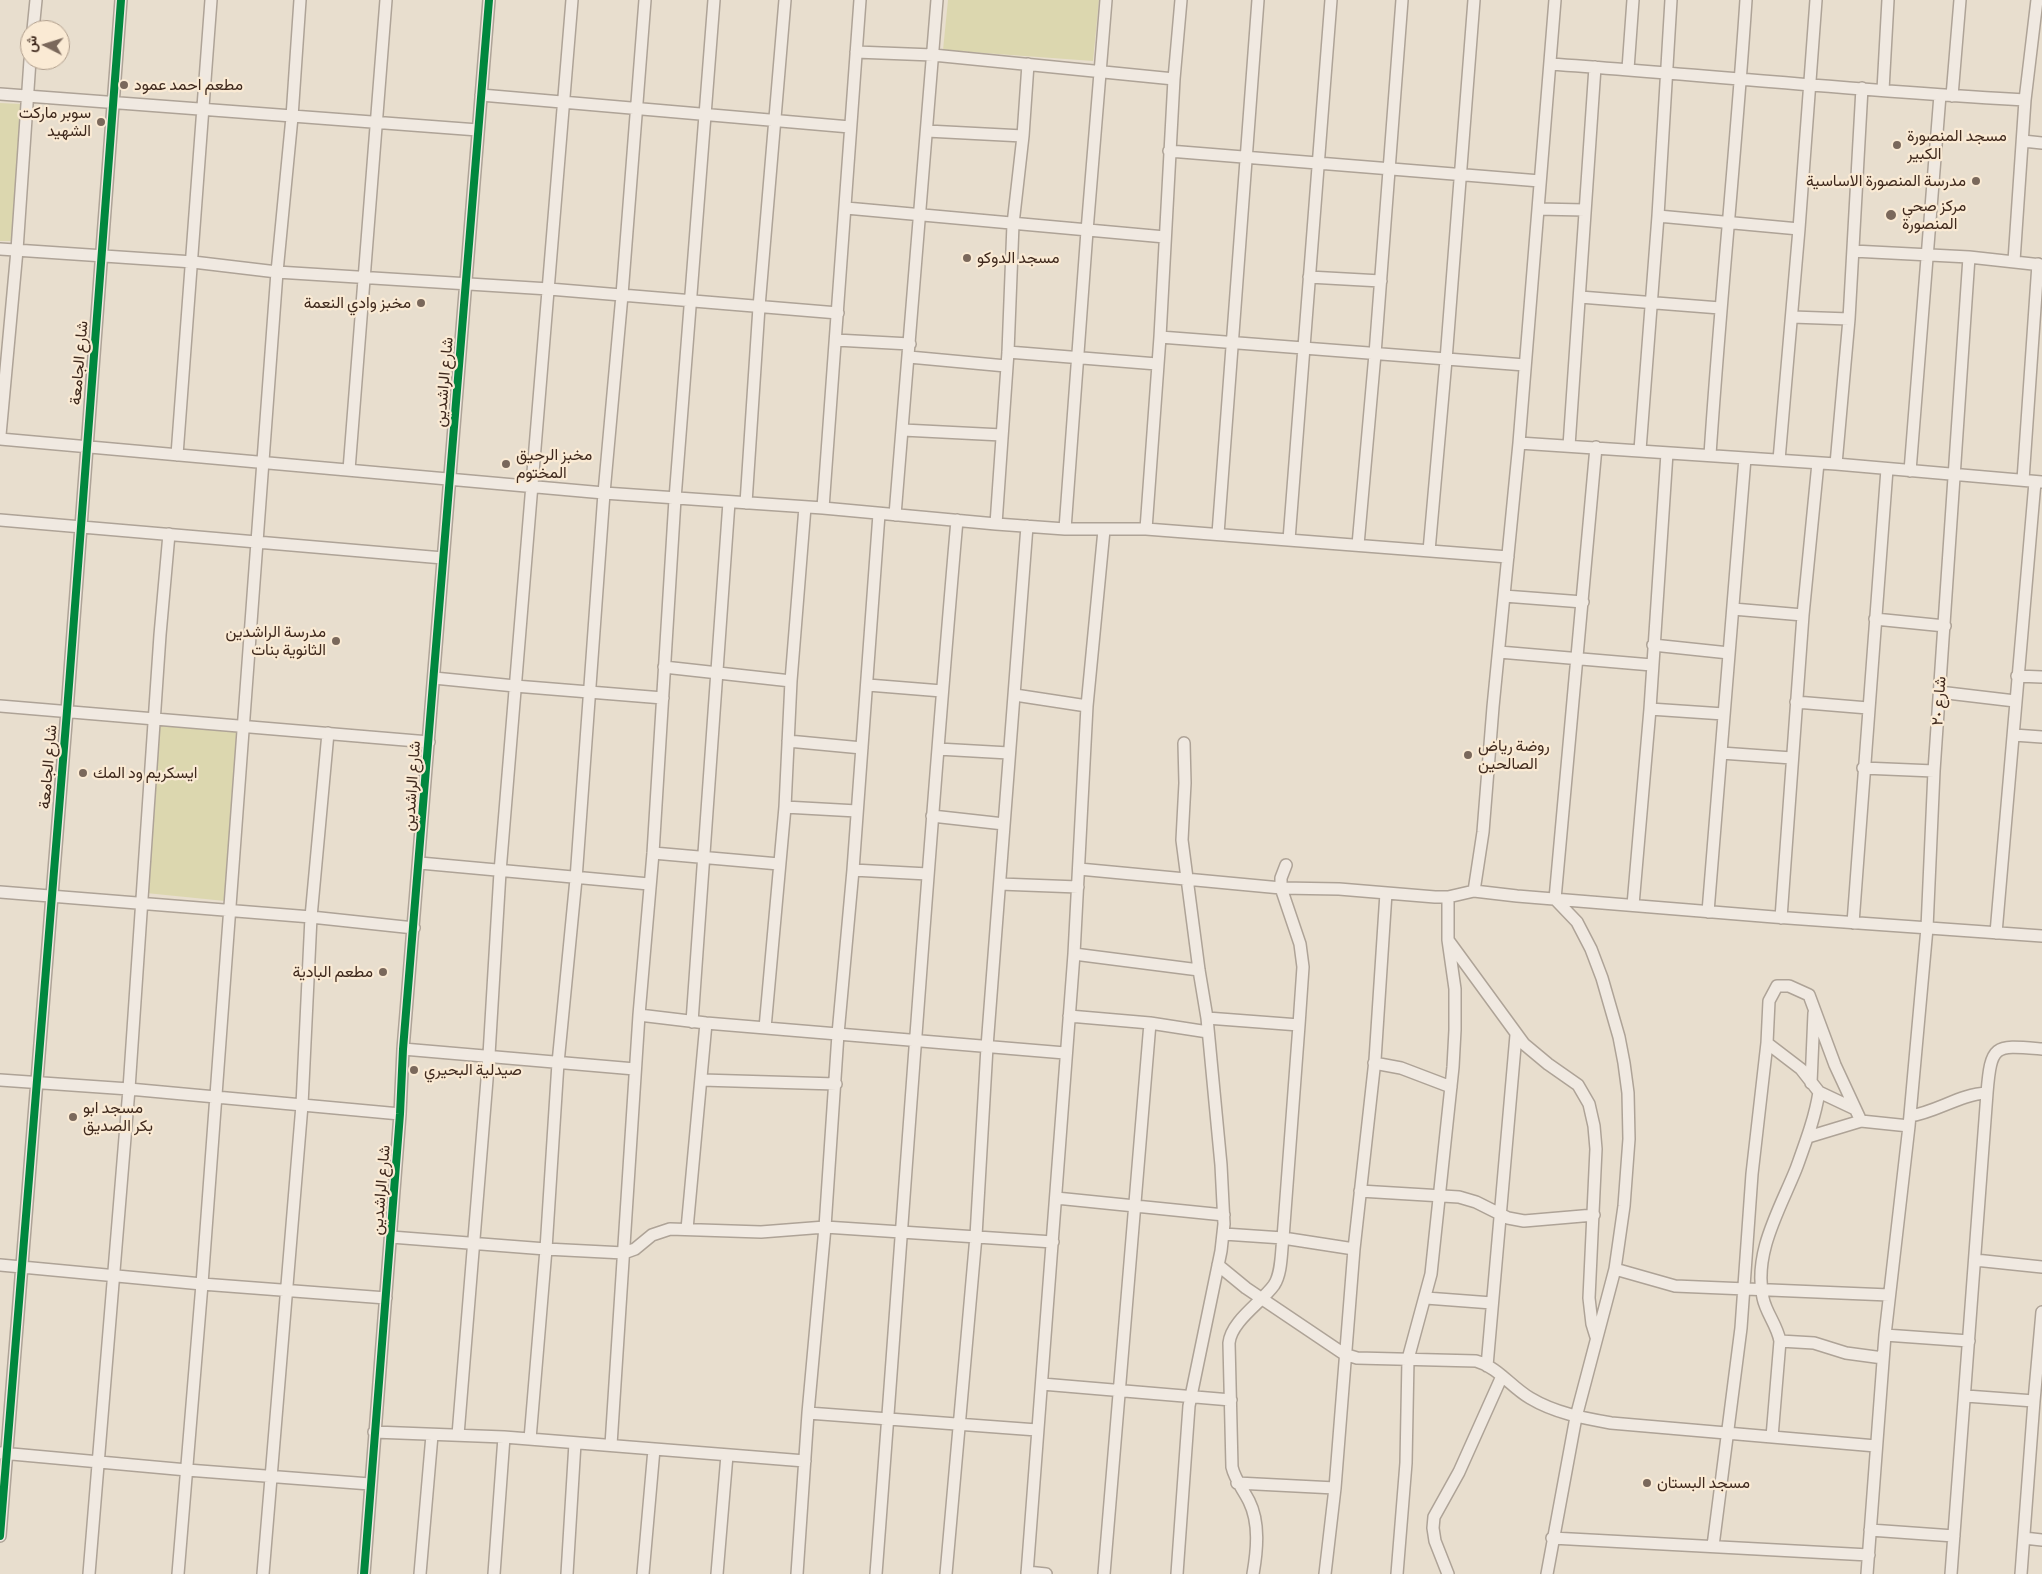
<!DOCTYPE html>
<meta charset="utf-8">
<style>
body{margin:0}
#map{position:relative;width:2042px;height:1574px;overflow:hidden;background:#e8dece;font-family:"Crimson Pro",Vazirmatn,serif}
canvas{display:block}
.north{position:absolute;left:20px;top:20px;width:50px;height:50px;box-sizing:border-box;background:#faead4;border:1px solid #af9d8b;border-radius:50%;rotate:275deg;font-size:14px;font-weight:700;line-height:20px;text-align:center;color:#3f291d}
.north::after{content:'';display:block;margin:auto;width:18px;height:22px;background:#7a685b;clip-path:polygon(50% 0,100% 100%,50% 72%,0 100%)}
</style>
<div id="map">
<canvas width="2042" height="1574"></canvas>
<div class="north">ش</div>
</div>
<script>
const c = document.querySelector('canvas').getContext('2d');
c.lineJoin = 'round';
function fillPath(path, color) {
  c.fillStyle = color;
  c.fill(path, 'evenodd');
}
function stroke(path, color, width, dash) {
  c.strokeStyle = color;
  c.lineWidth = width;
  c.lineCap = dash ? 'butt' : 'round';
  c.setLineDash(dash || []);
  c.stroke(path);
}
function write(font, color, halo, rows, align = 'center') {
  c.font = font + ' "Crimson Pro",Vazirmatn,serif';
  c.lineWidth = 4.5;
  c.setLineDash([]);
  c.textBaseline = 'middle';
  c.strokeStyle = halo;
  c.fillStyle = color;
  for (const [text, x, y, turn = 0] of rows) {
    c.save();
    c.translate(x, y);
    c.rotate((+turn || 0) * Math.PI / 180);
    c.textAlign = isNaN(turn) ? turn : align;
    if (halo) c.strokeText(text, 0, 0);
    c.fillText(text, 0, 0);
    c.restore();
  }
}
const green = new Path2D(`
 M 948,0 L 1099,0 L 1093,61 L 943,50 Z
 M 0,103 L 21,104 L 12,241 L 0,241 Z
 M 160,724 L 237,731 L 225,901 L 146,893 Z`);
const minor = new Path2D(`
 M 33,30 L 36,0
 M 856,52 L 933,55 L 1174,79
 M 1550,64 C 1708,75 1867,92 2025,100
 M 1628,69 L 1633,0
 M 1883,90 L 1888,0
 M 0,94 L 478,130
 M 481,95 L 850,127
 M 1952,96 L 1960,0
 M 927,131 L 1023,136
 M 2023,141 L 2042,143
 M 1169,151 L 1540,181
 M 846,208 L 1165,237
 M 1538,209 L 1585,210
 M 1658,216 L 1799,229
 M 0,249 L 193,262 L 277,272 L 549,289 L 838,313
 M 1853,251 L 1969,257 L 2042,265
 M 2014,261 L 2025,100 L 2037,0
 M 1309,277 L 1381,281
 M 1580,297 L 1720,308
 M 1792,317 L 1849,319
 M 1160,337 L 1525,365
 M 836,340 L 910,344
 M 1008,352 L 1157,364
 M 909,357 L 1006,366
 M 903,430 L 1002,435
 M 0,435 L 17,250 L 30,60
 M 0,439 L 604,493 L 823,508 L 996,524 L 1065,529 L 1146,529 L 1508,557
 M 1519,443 L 1836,464 L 2042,482
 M 1569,446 L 1595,67
 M 1640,450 L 1658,216 L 1671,0
 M 177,455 L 211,0
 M 1710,455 C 1720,303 1736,152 1746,0
 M 1779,460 L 1799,229 L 1816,0
 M 1836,464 L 1849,319 L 1862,88
 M 349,470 L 386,0
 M 1910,471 L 1940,95
 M 2023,480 L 2038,264
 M 746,503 L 759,307 L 785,0
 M 823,508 L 860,0
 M 895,515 L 937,0
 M 0,520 L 443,558
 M 996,524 L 1008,352 L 1013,224 L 1023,136 L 1028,64
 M 1065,529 L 1087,231 L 1106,0
 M 1146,529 L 1160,337 L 1174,79 L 1181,0
 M 1218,534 L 1258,0
 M 1289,540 L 1331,0
 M 1358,545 L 1375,354 L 1402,0
 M 1429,551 L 1446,360 L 1474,0
 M 1504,596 L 1583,602
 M 1733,609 L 1803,615
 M 1875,619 L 1945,626
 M 1653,645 L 1729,653
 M 1499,652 L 1652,665
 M 664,667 L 791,681
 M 2017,676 L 2042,677
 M 434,678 L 515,686 L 663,698
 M 868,685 L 942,691
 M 1939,692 L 2015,701
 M 1015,695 L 1087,706
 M 1796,702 L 1868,708
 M 0,706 L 429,742
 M 1650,709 L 1724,714
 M 2014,735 L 2042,737
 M 788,741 L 862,748
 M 938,749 L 1009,753
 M 1721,753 L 1792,758
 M 1863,768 L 1934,771
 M 785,807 L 857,811
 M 932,816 L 1004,824
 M 653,853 L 779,864
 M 420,863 L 649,884
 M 1079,869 L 1281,888 L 1339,889 L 1435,897 L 1448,897 L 1474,891 L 1517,896 L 1774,917 L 2042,936
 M 853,870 L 928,874
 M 1000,884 L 1078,887
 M 1474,891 L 1483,832 L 1493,707 L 1519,443 L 1555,0
 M 0,892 L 311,917 L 414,928
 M 1555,899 L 1596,447
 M 1633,905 L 1650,709 L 1667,453
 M 1708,912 L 1745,458
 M 1781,918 L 1803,615 L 1818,463
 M 1853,923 L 1887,469
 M 1996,933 L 2035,482
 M 1448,940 L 1524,1044 L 1548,1064 L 1578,1085 L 1589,1104 L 1594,1126 L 1596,1149 L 1589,1298 L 1592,1324 L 1596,1337
 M 1074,954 L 1199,970
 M 639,1015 L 706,1023 L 1065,1053
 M 1069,1016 L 1150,1023 L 1208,1032
 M 1207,1018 L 1299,1025 L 1303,967 L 1300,944 L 1281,888 L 1281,878 L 1286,865
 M 692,1022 L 729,502
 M 765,1028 L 785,807 L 791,681 L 805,507
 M 1767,1043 L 1801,1069 L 1819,1092 L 1855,1109
 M 403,1049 L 635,1069
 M 1374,1063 L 1401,1068 L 1451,1087
 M 0,1080 L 129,1089 L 400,1114
 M 702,1080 L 836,1084
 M 1811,1083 L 1814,1013
 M 1910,1116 C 1937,1112 1960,1094 1987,1093 C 1991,1043 1995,1045 2042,1049
 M 1808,1137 L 1861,1121 L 1909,1126
 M 1360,1191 L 1459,1197 L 1476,1202 L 1508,1218 L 1524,1221 L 1594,1215
 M 1056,1198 L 1224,1215
 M 687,1229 L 706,1023
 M 1224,1234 L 1283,1238 L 1354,1249 L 1375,1060 L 1386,893
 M 391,1237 L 546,1249 L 624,1253 L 635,1249 L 652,1235 L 670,1229 L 761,1232 L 825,1227 L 1053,1242
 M 1975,1260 L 2042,1267
 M 0,1265 L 202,1284 L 386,1298
 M 1218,1265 L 1246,1288 L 1344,1354 L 1357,1358 L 1476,1361 C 1498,1367 1511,1387 1530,1398 C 1555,1413 1583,1418 1611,1423 L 1876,1446
 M 1615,1269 L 1675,1286 L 1889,1295
 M 1426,1298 L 1492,1303
 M 1885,1335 L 1969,1341
 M 1780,1341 L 1814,1343 L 1846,1353 L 1883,1358
 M 1487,1366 L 1516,1035
 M 1042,1384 L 1231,1400
 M 1966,1396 L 2034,1401 L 2042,1312
 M 808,1413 L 1037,1430
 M 374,1432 L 504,1437 L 805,1461
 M 458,1435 L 489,1055 L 500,872 L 572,0
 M 1772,1437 L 1780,1341 C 1777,1325 1766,1313 1763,1298 C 1753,1253 1780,1209 1796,1169 C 1805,1144 1815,1118 1819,1092
 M 530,1439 L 546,1249 L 558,1063 L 576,879 L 604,493 L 622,295 L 645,0
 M 611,1445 L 639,1015 L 653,853 L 675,499 L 714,0
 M 1,1453 L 187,1470 L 370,1484
 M 1237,1483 L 1335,1488
 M 1870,1530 L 1954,1536
 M 0,1536 L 67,711 L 121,0
 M 1552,1538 L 1869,1555
 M 2024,1538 L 2042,1540
 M 1713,1546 L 1741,1328 L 1752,1174 L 1767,1043 L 1769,1001 L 1777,986 L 1789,986 L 1809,995 L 1835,1065 L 1861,1121
 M 1027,1572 L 1046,1574
 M 89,1574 L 129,1089 L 160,635 L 169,534
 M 178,1574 L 202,1284 L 277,272 L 292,117 L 300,0
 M 263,1574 L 302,1105 L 311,917 L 328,733
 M 364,1574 L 400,1114 L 403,1049 C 433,700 461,350 489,0
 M 420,1574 L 432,1435
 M 494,1574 L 504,1437
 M 567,1574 L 575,1443
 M 643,1574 L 654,1449
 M 717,1574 L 727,1455
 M 797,1574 L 808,1413 L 825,1227 L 838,1034 L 853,870 L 879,514
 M 876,1574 C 903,1223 926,871 957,520
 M 946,1574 L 976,1236 L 987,1047 L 1027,526
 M 1027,1574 L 1074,954 L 1087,706 L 1104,530
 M 1104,1574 L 1150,1023
 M 1177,1574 L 1189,1406 L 1221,1251 L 1224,1224 L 1221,1165 L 1207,1018 L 1199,970 L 1182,840 L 1185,783 L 1184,743
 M 1253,1574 C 1257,1551 1260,1523 1249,1501 C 1243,1489 1235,1480 1232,1467 L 1229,1343 C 1231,1321 1262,1302 1274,1285 C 1282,1273 1281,1252 1283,1238 L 1299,1025
 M 1325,1574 L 1335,1488 L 1354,1249
 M 1397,1574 L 1406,1463 L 1408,1359 L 1431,1274 L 1453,1067 L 1455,1030 L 1455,989 L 1448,940 L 1448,897
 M 1448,1574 L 1435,1541 L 1433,1528 L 1434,1517 L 1459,1472 L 1502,1376
 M 1547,1574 L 1576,1417 L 1615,1269 L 1624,1206 L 1629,1139 L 1628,1093 L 1624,1063 L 1619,1037 L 1602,978 L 1591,949 L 1577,922 L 1555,899
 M 1867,1574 L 1885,1335 L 1909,1126 L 1927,928 L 1934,771 L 1969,257
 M 1951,1574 L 1987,1093
 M 2021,1574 L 2034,1401`);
const cycleway = new Path2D(`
 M 0,1536 L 67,711 L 121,0
 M 364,1574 L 400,1114 L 403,1049 C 433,700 461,350 489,0`);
const markers = [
 [124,85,5,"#7a685b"],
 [101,122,5,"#7a685b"],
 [1897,145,5,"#7a685b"],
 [1976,181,5,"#7a685b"],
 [1891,215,6,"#7a685b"],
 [967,258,5,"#7a685b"],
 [421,303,5,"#7a685b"],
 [506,464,5,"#7a685b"],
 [336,641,5,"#7a685b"],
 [1468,755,5,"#7a685b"],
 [83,773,5,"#7a685b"],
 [383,972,5,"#7a685b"],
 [414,1070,5,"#7a685b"],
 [73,1117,5,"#7a685b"],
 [1647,1483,5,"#7a685b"]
];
const poiNames = [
 ["مطعم احمد عمود",134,85],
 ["سوبر ماركت",91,113,"right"],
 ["الشهيد",91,131,"right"],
 ["مسجد المنصورة",1907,136],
 ["الكبير",1907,154],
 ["مدرسة المنصورة الاساسية",1966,181,"right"],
 ["مركز صحي",1902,206],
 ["المنصورة",1902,224],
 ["مسجد الدوكو",977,258],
 ["مخبز وادي النعمة",411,303,"right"],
 ["مخبز الرحيق",516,455],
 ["المختوم",516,473],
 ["مدرسة الراشدين",326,632,"right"],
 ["الثانوية بنات",326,650,"right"],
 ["روضة رياض",1478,746],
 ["الصالحين",1478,764],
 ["ايسكريم ود المك",93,773],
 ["مطعم البادية",373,972,"right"],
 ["صيدلية البحيري",424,1070],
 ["مسجد ابو",83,1108],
 ["بكر الصديق",83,1126],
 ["مسجد البستان",1657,1483]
];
const streetNames = [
 ["شارع الجامعة",79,363,-85],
 ["شارع الراشدين",444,382,-85],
 ["شارع ٢٠",1939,701,-86],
 ["شارع الجامعة",48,767,-85],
 ["شارع الراشدين",412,786,-86],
 ["شارع الراشدين",381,1190,-85]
];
fillPath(green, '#dcd7af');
stroke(minor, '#aea397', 14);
stroke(minor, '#f0e9e1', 11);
stroke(cycleway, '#00873e', 8);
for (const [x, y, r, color] of markers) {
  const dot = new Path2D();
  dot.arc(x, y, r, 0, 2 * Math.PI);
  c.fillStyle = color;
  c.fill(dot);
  stroke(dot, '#faead4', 2);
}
write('16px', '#3f291d', '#faead4', poiNames, 'left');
write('16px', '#3f291d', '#faead4', streetNames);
</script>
